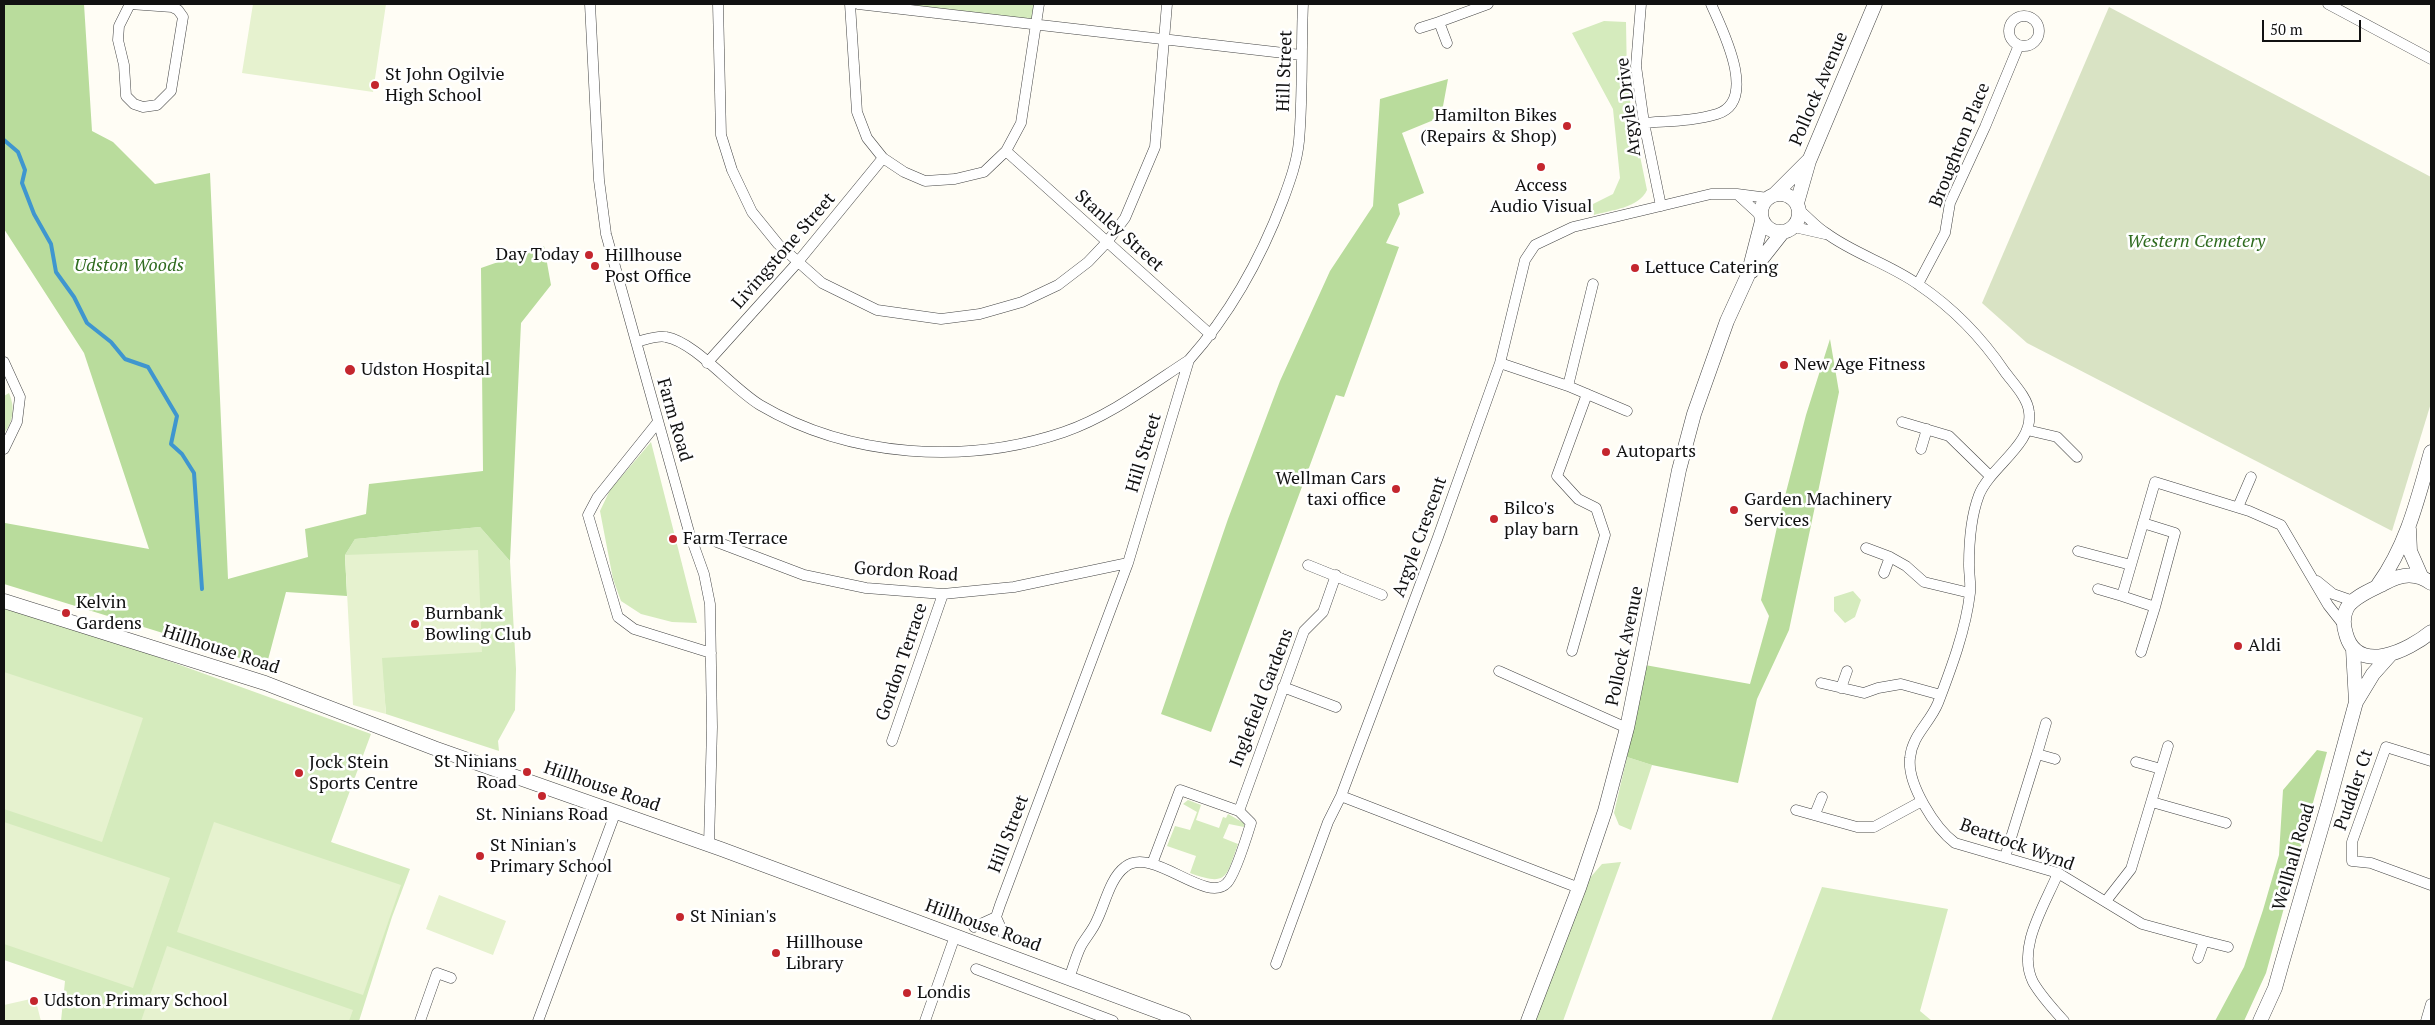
<!DOCTYPE html>
<style>
body{margin:0}
#map{position:relative;width:2435px;height:1025px;overflow:hidden;background:#fffdf5;font-family:"PT Serif",serif}
canvas{display:block}
.frame{position:absolute;inset:0;border:5px solid #111;pointer-events:none}
.scale{position:absolute;left:2262px;top:20px;width:99px;height:22px;box-sizing:border-box;border:2px solid #111;border-top:0;padding-left:6px;font-size:15px;line-height:18px;white-space:nowrap;color:#111;-webkit-text-stroke:4px #fff;paint-order:stroke}
</style>
<div id="map">
<canvas width="2435" height="1025"></canvas>
<div class="frame"></div>
<div class="scale">50 m</div>
</div>
<script>
const c = document.querySelector('canvas').getContext('2d');
c.lineJoin = 'round';
function fillPath(path, color) {
  c.fillStyle = color;
  c.fill(path, 'evenodd');
}
function stroke(path, color, width, dash) {
  c.strokeStyle = color;
  c.lineWidth = width;
  c.lineCap = dash ? 'butt' : 'round';
  c.setLineDash(dash || []);
  c.stroke(path);
}
function write(font, color, halo, rows, align = 'center') {
  c.font = font + ' "PT Serif",serif';
  c.lineWidth = 5;
  c.setLineDash([]);
  c.textBaseline = 'middle';
  c.strokeStyle = halo;
  c.fillStyle = color;
  for (const [text, x, y, turn = 0] of rows) {
    c.save();
    c.translate(x, y);
    c.rotate((+turn || 0) * Math.PI / 180);
    c.textAlign = isNaN(turn) ? turn : align;
    if (halo) c.strokeText(text, 0, 0);
    c.fillText(text, 0, 0);
    c.restore();
  }
}
const green = new Path2D(`
 M 858,4 L 1039,4 L 1037,23 Z
 M 1604,21 L 1626,22 L 1627,79 L 1633,122 L 1647,190 C 1639,208 1611,210 1594,215 L 1591,205 L 1613,194 L 1620,178 L 1613,109 L 1572,33 Z
 M 9,393 C 15,407 14,421 4,433 L 4,396 Z
 M 651,442 L 697,623 L 672,622 L 641,614 L 621,601 L 613,579 L 600,511 L 610,490 Z
 M 480,527 L 510,561 L 516,669 L 515,710 L 498,741 L 499,751 L 386,714 L 381,658 L 345,555 L 355,539 Z
 M 1853,591 L 1861,600 L 1855,617 L 1845,623 L 1834,611 L 1834,597 Z
 M 4,608 L 97,635 L 371,734 L 331,842 L 410,869 L 392,917 L 359,1021 L 61,1021 L 65,981 L 4,960 Z
 M 1627,757 L 1652,765 L 1631,830 L 1619,825 L 1614,813 Z
 M 1188,800 L 1201,805 L 1196,820 L 1219,828 L 1223,817 L 1226,818 L 1228,814 L 1244,823 L 1244,827 L 1229,824 L 1223,838 L 1238,844 C 1226,877 1228,887 1190,873 L 1196,856 L 1167,846 L 1175,826 L 1190,830 L 1197,812 L 1183,804 Z
 M 1621,862 L 1563,1021 L 1535,1021 L 1589,879 L 1602,864 Z
 M 1822,887 L 1948,909 L 1920,1011 L 1932,1021 L 1771,1021 Z`);
const forest = new Path2D(`
 M 4,4 L 84,4 L 92,131 L 113,142 L 155,184 L 210,173 L 228,579 L 308,557 L 305,529 L 366,514 L 369,484 L 483,471 L 481,268 L 544,246 L 551,285 L 521,323 L 510,561 L 480,527 L 355,539 L 345,555 L 347,596 L 286,592 L 265,671 L 231,654 L 4,584 L 5,523 L 149,549 L 84,353 L 4,229 Z
 M 1448,79 L 1441,117 L 1402,133 L 1424,193 L 1398,204 L 1400,214 L 1386,243 L 1399,247 L 1344,397 L 1336,395 L 1211,732 L 1161,714 L 1228,519 L 1280,381 L 1330,271 L 1373,206 L 1380,99 Z
 M 1830,339 L 1839,392 L 1789,630 L 1757,699 L 1738,783 L 1652,765 L 1627,757 L 1645,665 L 1750,684 L 1769,616 L 1761,600 L 1777,527 L 1806,415 Z
 M 2317,750 L 2327,752 L 2266,973 L 2244,1021 L 2215,1021 L 2244,967 L 2263,910 L 2279,855 L 2283,790 Z`);
const cemetery = new Path2D(`
 M 2109,7 L 2431,177 L 2431,403 L 2392,531 L 2027,343 L 1982,303 Z`);
const pitch = new Path2D(`
 M 253,4 L 386,4 L 373,92 L 242,73 Z
 M 478,550 L 482,652 L 382,658 L 386,714 L 353,705 L 345,555 Z
 M 4,672 L 143,718 L 102,842 L 4,809 Z
 M 4,822 L 170,878 L 133,988 L 4,944 Z
 M 214,822 L 401,885 L 363,995 L 177,932 Z
 M 439,895 L 506,921 L 493,955 L 426,929 Z
 M 167,946 L 353,1010 L 349,1021 L 141,1021 Z
 M 35,998 L 41,1021 L 4,1021 L 4,1005 Z`);
const stream = new Path2D(`
 M 4,140 L 18,152 L 25,170 L 22,183 L 34,214 L 51,244 L 56,272 L 74,297 L 87,323 L 111,342 L 125,359 L 148,367 L 177,416 L 171,444 L 182,454 L 194,473 L 202,589`);
const minor = new Path2D(`
 M 130,4 L 172,7 L 178,10 L 183,17 L 171,91 L 157,105 L 143,107 L 134,104 L 126,96 L 124,65 L 118,40 L 119,26 Z
 M 590,4 L 599,180 L 606,234 L 689,532 L 704,574 L 710,604 L 712,727 L 709,845
 M 718,4 L 721,135 L 732,170 L 752,212 L 778,244 L 822,283 L 877,310 L 941,319 L 980,314 L 1022,302 L 1058,285 L 1088,262 L 1107,242 L 1125,218 L 1155,147 L 1167,4
 M 850,4 L 857,112 L 867,138 L 883,158 L 904,172 L 925,181 L 955,179 L 984,172 L 1006,151 L 1021,123 L 1039,4
 M 858,4 L 1301,55
 M 1641,4 L 1636,66 L 1644,123 L 1661,206
 M 2328,4 L 2431,59
 M2009 31a15 15 0 1 1 30 0a15 15 0 1 1-30 0Z
 M 1439,22 L 1488,4
 M 1420,28 L 1439,22 L 1447,43
 M 1644,123 C 1668,121 1695,121 1717,114 C 1759,101 1722,29 1711,4
 M 1006,151 L 1211,335
 M 1737,194 L 1760,215
 M 1799,210 C 1808,217 1816,227 1826,233 C 1854,254 1890,264 1919,285 C 1953,308 1982,338 2005,372 C 2013,383 2028,398 2029,412 C 2034,444 1990,467 1979,495 C 1971,516 1969,542 1969,565 C 1969,574 1971,584 1970,593 C 1966,629 1951,669 1938,703 C 1930,723 1912,735 1910,758 C 1907,784 1935,828 1955,843 L 2058,873 L 2142,924 L 2204,941
 M 1794,227 L 1825,234
 M 1918,284 L 1945,233 L 1950,203 L 1985,127 L 2019,45
 M 636,342 C 645,340 657,335 666,337 C 695,342 732,388 760,405 C 850,458 967,465 1064,432 C 1110,416 1149,386 1189,360
 M 4,362 L 20,397 L 17,422 L 4,449
 M 707,363 L 797,263 L 883,158
 M 1500,363 L 1568,386 L 1593,284
 M 1568,386 L 1627,411
 M 658,422 L 597,498 L 588,515 L 618,617 L 634,629 L 711,653
 M 1902,422 L 1949,436 L 1990,476
 M 2027,430 L 2057,437 L 2077,457
 M 1921,449 L 1927,429
 M 2238,507 L 2251,477
 M 717,542 L 804,575 L 866,588 L 943,594 L 1014,587 L 1128,563
 M 1866,548 L 1890,557 L 1906,566 L 1924,582 L 1970,593
 M 2078,551 L 2131,565 L 2155,482 L 2249,511 L 2281,525 L 2328,605 L 2343,624
 M 1308,565 L 1382,595
 M 2131,565 L 2122,596 L 2155,607 L 2175,533 L 2143,523
 M 1884,573 L 1890,557
 M 2317,581 L 2333,594 L 2353,601
 M 2098,589 L 2122,596
 M 1572,651 L 1605,535 L 1596,508 L 1578,499 L 1557,476 L 1587,394
 M 2141,652 L 2155,607
 M 1499,671 L 1627,728
 M 1821,683 L 1864,693 L 1878,688 L 1901,684 L 1941,695
 M 1283,687 L 1336,707
 M 1841,688 L 1847,671
 M 2046,723 L 2037,754 L 2055,759
 M 892,741 L 943,594
 M 2431,761 L 2386,747 L 2352,842 L 2352,861 L 2371,863 L 2431,885
 M 2136,762 L 2161,769
 M 2152,802 L 2226,823
 M 1796,810 L 1857,827 L 1874,827 L 1922,801
 M 1239,811 L 1304,631 L 1323,612 L 1336,575
 M 1815,814 L 1822,797
 M 2005,857 L 2037,754
 M 2058,873 C 2045,905 2016,948 2033,982 C 2041,996 2053,1009 2064,1021
 M 1579,888 L 1341,796 L 1438,537 L 1500,363 L 1525,260 L 1535,245 L 1573,227 L 1711,194 L 1737,194 L 1768,198
 M 2106,901 L 2131,869 L 2168,746
 M 974,927 L 996,917
 M 1004,935 L 996,917 L 1000,905 L 1128,563 L 1189,360 C 1230,314 1261,258 1283,200 C 1290,181 1297,162 1299,141 C 1303,96 1301,49 1303,4
 M 2198,958 L 2204,941 L 2228,947
 M 1276,964 L 1328,822 L 1341,796
 M 976,969 L 1113,1021
 M 1069,978 C 1073,968 1076,956 1081,946 C 1086,937 1093,930 1097,920 C 1105,904 1110,878 1125,867 C 1152,845 1206,905 1227,883 C 1235,875 1247,836 1251,823 L 1239,811 L 1180,790 L 1152,864
 M 420,1021 L 437,973 L 451,978
 M 538,1021 L 616,811
 M 925,1021 L 955,936
 M 2426,1021 L 2431,1004`);
const tertiary = new Path2D(`
 M1761 213a19 19 0 1 1 38 0a19 19 0 1 1-38 0Z
 M 1774,195 L 1808,161
 M 1797,203 L 1809,161 L 1875,4
 M 1752,271 L 1782,233
 M 2409,529 L 2410,551 L 2421,576
 M 2431,583 C 2416,572 2401,574 2385,583 C 2374,589 2354,596 2347,608 C 2343,616 2343,625 2346,634 C 2357,676 2409,650 2431,632
 M 2378,585 C 2407,545 2418,498 2431,452
 M 4,601 L 265,683 L 434,748 L 721,849 L 1184,1021
 M 2353,649 L 2356,702
 M 1528,1021 L 1579,888 L 1605,811 L 1627,728 L 1679,470 L 1694,414 L 1727,321 L 1748,275 L 1762,221
 M 2260,1021 L 2275,988 L 2282,963 L 2328,805 L 2356,702 L 2373,674 L 2390,655`);
const markers = [
 [375,85,5,"#c4262e"],
 [1567,126,5,"#c4262e"],
 [1541,167,5,"#c4262e"],
 [589,255,5,"#c4262e"],
 [595,266,5,"#c4262e"],
 [1635,268,5,"#c4262e"],
 [1784,365,5,"#c4262e"],
 [350,370,6,"#c4262e"],
 [1606,452,5,"#c4262e"],
 [1396,489,5,"#c4262e"],
 [1734,510,5,"#c4262e"],
 [1494,519,5,"#c4262e"],
 [673,539,5,"#c4262e"],
 [66,613,5,"#c4262e"],
 [415,624,5,"#c4262e"],
 [2238,646,5,"#c4262e"],
 [527,772,5,"#c4262e"],
 [299,773,5,"#c4262e"],
 [542,796,5,"#c4262e"],
 [480,856,5,"#c4262e"],
 [680,917,5,"#c4262e"],
 [776,953,5,"#c4262e"],
 [907,993,5,"#c4262e"],
 [34,1001,5,"#c4262e"]
];
const streetNames = [
 ["Hill Street",1285,71,-88],
 ["Pollock Avenue",1819,89,-67],
 ["Argyle Drive",1629,107,-97],
 ["Broughton Place",1960,145,-68],
 ["Stanley Street",1119,231,42],
 ["Livingstone Street",784,251,-49],
 ["Farm Road",674,420,74],
 ["Hill Street",1144,453,-73],
 ["Argyle Crescent",1420,537,-70],
 ["Gordon Road",906,572,4],
 ["Pollock Avenue",1625,646,-78],
 ["Hillhouse Road",221,650,18],
 ["Gordon Terrace",902,662,-71],
 ["Inglefield Gardens",1262,698,-69],
 ["Hillhouse Road",602,787,19],
 ["Puddler Ct",2354,790,-71],
 ["Hill Street",1009,834,-69],
 ["Beattock Wynd",2017,845,20],
 ["Wellhall Road",2294,857,-74],
 ["Hillhouse Road",983,926,20]
];
const poiNames = [
 ["St John Ogilvie",385,75],
 ["High School",385,96],
 ["Hamilton Bikes",1557,116,"right"],
 ["(Repairs & Shop)",1557,137,"right"],
 ["Access",1541,186,"center"],
 ["Audio Visual",1541,207,"center"],
 ["Day Today",579,255,"right"],
 ["Hillhouse",605,256],
 ["Post Office",605,277],
 ["Lettuce Catering",1645,268],
 ["New Age Fitness",1794,365],
 ["Udston Hospital",361,370],
 ["Autoparts",1616,452],
 ["Wellman Cars",1386,479,"right"],
 ["taxi office",1386,500,"right"],
 ["Garden Machinery",1744,500],
 ["Services",1744,521],
 ["Bilco's",1504,509],
 ["play barn",1504,530],
 ["Farm Terrace",683,539],
 ["Kelvin",76,603],
 ["Gardens",76,624],
 ["Burnbank",425,614],
 ["Bowling Club",425,635],
 ["Aldi",2248,646],
 ["St Ninians",517,762,"right"],
 ["Road",517,783,"right"],
 ["Jock Stein",309,763],
 ["Sports Centre",309,784],
 ["St. Ninians Road",542,815,"center"],
 ["St Ninian's",490,846],
 ["Primary School",490,867],
 ["St Ninian's",690,917],
 ["Hillhouse",786,943],
 ["Library",786,964],
 ["Londis",917,993],
 ["Udston Primary School",44,1001]
];
const parkNames = [
 ["Western Cemetery",2196,242],
 ["Udston Woods",129,266]
];
fillPath(green, '#d5ebbd');
fillPath(forest, '#b9dc9c');
fillPath(cemetery, '#d9e3c4');
fillPath(pitch, '#e6f2cf');
stroke(stream, '#3f96cf', 4);
stroke(minor, '#444', 11);
stroke(tertiary, '#444', 15);
stroke(minor, '#fff', 10);
stroke(tertiary, '#fff', 14);
for (const [x, y, r, color] of markers) {
  const dot = new Path2D();
  dot.arc(x, y, r, 0, 2 * Math.PI);
  c.fillStyle = color;
  c.fill(dot);
  stroke(dot, '#fff', 2);
}
write('18px', '#111', '#fff', streetNames);
write('18px', '#111', '#fff', poiNames, 'left');
write('italic 18px', '#2f6b1f', '#fff', parkNames);
</script>
